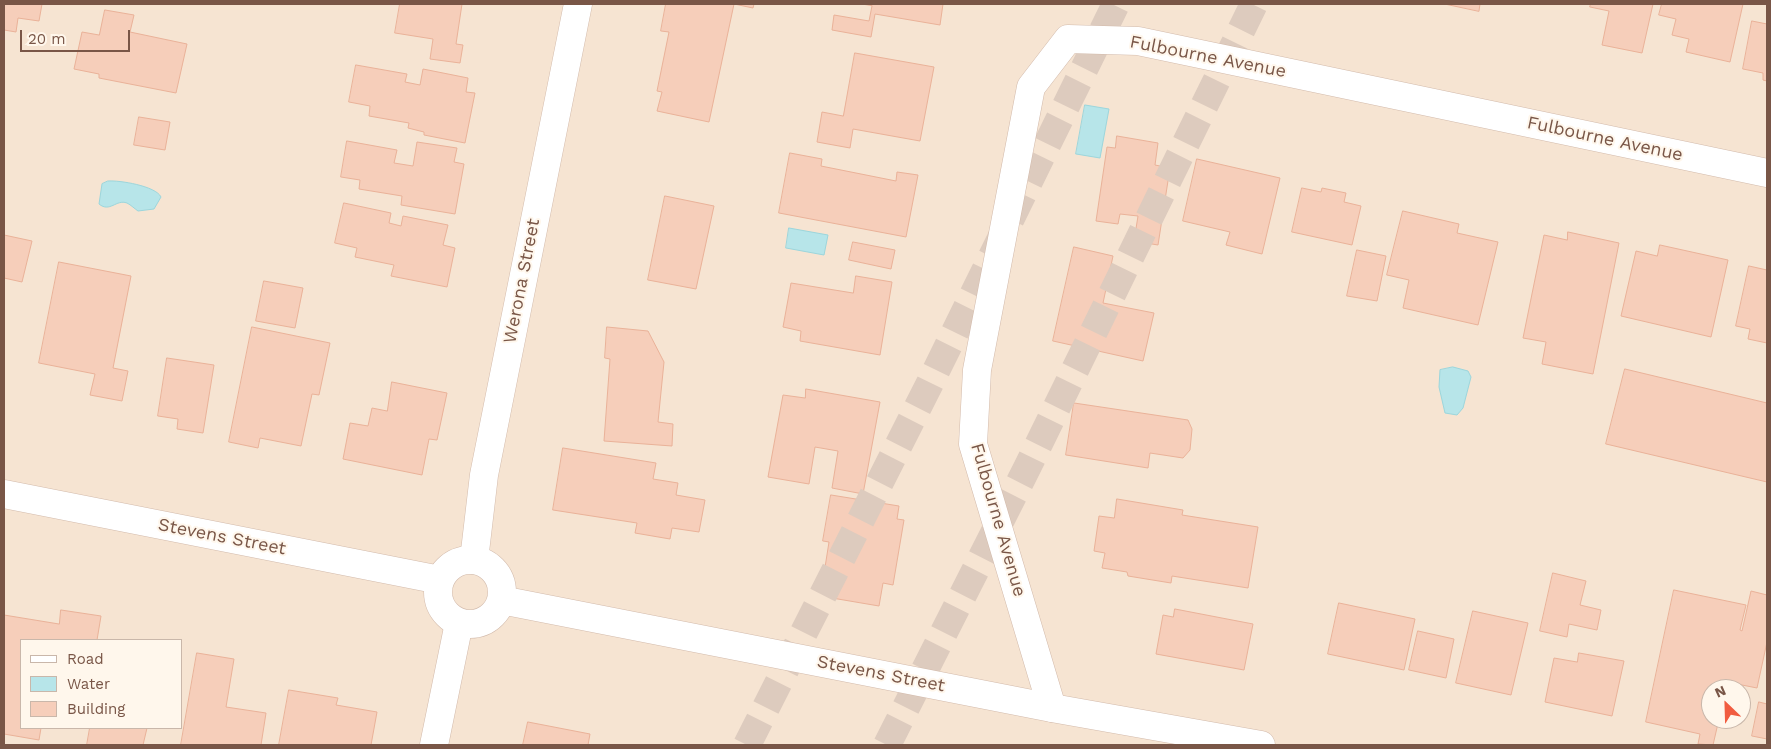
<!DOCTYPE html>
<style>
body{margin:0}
#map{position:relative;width:1771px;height:749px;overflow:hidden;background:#fef2e5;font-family:"Work Sans",sans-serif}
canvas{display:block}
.frame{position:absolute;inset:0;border:5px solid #795647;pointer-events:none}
.legend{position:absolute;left:20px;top:639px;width:162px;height:90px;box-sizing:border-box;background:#fff7ec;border:1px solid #c9b7aa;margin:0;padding:6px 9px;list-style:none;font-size:15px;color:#795647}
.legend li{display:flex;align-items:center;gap:10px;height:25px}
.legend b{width:25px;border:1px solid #c9b7aa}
.north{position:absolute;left:1701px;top:679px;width:50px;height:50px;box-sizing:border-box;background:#fff7ec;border:1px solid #c9b7aa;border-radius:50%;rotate:336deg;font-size:14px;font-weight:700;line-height:20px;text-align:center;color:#795647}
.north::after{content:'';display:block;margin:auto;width:18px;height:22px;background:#f15c40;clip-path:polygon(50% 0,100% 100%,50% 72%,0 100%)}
.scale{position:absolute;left:20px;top:30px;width:110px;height:22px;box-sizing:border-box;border:2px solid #795647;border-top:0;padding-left:6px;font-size:15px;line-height:18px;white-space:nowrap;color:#795647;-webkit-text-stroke:4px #fff7ec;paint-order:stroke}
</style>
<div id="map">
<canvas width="1771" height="749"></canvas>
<div class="frame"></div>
<ul class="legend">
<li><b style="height:6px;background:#fff"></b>Road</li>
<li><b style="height:14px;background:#b7e5e9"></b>Water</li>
<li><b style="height:14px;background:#f6ceba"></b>Building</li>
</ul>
<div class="north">N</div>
<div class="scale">20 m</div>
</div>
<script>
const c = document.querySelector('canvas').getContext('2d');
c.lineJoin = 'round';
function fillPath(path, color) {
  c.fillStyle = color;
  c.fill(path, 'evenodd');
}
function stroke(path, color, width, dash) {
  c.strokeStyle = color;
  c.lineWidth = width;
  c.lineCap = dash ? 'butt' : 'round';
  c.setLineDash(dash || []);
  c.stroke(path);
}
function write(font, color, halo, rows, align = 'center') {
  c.font = font + ' "Work Sans",sans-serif';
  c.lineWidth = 4;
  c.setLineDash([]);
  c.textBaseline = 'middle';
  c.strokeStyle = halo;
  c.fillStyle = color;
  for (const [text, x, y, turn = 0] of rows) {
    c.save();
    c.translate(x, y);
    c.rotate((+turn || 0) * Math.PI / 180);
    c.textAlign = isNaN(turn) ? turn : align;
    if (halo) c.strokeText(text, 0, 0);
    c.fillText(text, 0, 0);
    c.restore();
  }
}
const residential = new Path2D(`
 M 4,4 L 1767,4 L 1767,745 L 4,745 ZM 21,640 L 181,640 L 181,728 L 21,728 ZM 1711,689 L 1741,689 L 1741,719 L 1711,719 Z`);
const water = new Path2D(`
 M 1085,105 L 1109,109 L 1100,158 L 1076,154 Z
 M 108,181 C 119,180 156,186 161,197 L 154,209 L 138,211 C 135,209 131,205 127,203 C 116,199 110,213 99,204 L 102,184 Z
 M 789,228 L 828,235 L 824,255 L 786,248 Z
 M 1453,367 L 1468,371 L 1471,377 L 1463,408 L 1457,415 L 1445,413 L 1439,387 L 1440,370 Z`);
const building = new Path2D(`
 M 4,4 L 42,4 L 39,21 L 18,18 L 16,32 L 4,30 Z
 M 400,4 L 462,4 L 456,44 L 463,45 L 460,63 L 430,59 L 433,39 L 395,33 Z
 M 666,4 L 754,4 L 753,8 L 734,4 L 709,122 L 657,111 L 662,92 L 657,91 L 669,32 L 661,31 Z
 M 862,4 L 943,4 L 940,25 L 875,14 L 871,37 L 832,30 L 834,15 L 869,21 L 872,6 Z
 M 1445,4 L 1480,4 L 1479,11 Z
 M 1591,4 L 1653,4 L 1642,53 L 1602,45 L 1609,11 L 1590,7 Z
 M 1662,4 L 1743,4 L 1730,62 L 1686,52 L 1689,39 L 1672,35 L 1676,19 L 1659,15 Z
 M 105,10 L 134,15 L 130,32 L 187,44 L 176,93 L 99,78 L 99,74 L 74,69 L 82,32 L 99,35 Z
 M 1752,21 L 1767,24 L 1767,81 L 1763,80 L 1763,73 L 1743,69 Z
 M 855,53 L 934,67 L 920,141 L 853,129 L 850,148 L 817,142 L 822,112 L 843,116 Z
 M 356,65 L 407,74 L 405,82 L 420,85 L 423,69 L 468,78 L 466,92 L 475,93 L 465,143 L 424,135 L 424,132 L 408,128 L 409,123 L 369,116 L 370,106 L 349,102 Z
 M 139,117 L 170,122 L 165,150 L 134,145 Z
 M 1117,136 L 1158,143 L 1155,165 L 1170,168 L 1158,245 L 1134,241 L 1138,216 L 1120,214 L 1118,224 L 1096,221 L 1107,147 L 1115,148 Z
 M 347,141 L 397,150 L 394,163 L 413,166 L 417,142 L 457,148 L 454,162 L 464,164 L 455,214 L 401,205 L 402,196 L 359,189 L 360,180 L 341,177 Z
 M 790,153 L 822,159 L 821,166 L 896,181 L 897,172 L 918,175 L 906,237 L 779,213 Z
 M 1197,159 L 1280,178 L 1262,254 L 1226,245 L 1230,232 L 1183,221 Z
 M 1302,188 L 1321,192 L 1322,188 L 1346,193 L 1344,202 L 1361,206 L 1352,245 L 1292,232 Z
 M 665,196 L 714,206 L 696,289 L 648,280 Z
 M 344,203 L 391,213 L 389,223 L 401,226 L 403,216 L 448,225 L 443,245 L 455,248 L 447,287 L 391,276 L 394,265 L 355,257 L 357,248 L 335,243 Z
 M 1403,211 L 1459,224 L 1457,233 L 1498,242 L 1478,325 L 1403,308 L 1409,280 L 1387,275 Z
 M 1568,232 L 1619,243 L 1593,374 L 1542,364 L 1546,342 L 1523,338 L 1544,235 L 1567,240 Z
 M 4,235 L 32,241 L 22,282 L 4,278 Z
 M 853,242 L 895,250 L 891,269 L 849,260 Z
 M 1660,245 L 1728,260 L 1711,337 L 1621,316 L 1636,251 L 1657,256 Z
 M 1074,247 L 1113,256 L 1103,303 L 1154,313 L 1143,361 L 1053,341 Z
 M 1357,250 L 1386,256 L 1377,301 L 1347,296 Z
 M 59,262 L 131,276 L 113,368 L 128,371 L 122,401 L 90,395 L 95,374 L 39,363 Z
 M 1749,266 L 1767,270 L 1767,343 L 1748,339 L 1750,329 L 1736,326 Z
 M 856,276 L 892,282 L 880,355 L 800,341 L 801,331 L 783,327 L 791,283 L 853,293 Z
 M 264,281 L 303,288 L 295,328 L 256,321 Z
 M 252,327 L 330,343 L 319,395 L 312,394 L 301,446 L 260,438 L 258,448 L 229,442 Z
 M 607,327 L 648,331 L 664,362 L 658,422 L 673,424 L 672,446 L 604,441 L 610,359 L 605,358 Z
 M 167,358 L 214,365 L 203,433 L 177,429 L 178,419 L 158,416 Z
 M 1625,369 L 1767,403 L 1767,482 L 1606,444 Z
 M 392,382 L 447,393 L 437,440 L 429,439 L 422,475 L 343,459 L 350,423 L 368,426 L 372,408 L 387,411 Z
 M 806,389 L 880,402 L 863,494 L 832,488 L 838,451 L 815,447 L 809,484 L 768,477 L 783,395 L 805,398 Z
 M 1074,403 L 1188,420 L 1192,429 L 1190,450 L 1183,458 L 1150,453 L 1148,468 L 1066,455 Z
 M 563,448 L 656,463 L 653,479 L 678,483 L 676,495 L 705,500 L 699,532 L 672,528 L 670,539 L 635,533 L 637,523 L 553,510 Z
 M 831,495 L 899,506 L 897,519 L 904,520 L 893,585 L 883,583 L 879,606 L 832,598 L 823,580 L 829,542 L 823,541 Z
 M 1117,499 L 1183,510 L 1182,515 L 1258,527 L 1248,588 L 1172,576 L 1171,583 L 1128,576 L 1127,572 L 1102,568 L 1105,553 L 1094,551 L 1099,516 L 1114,518 Z
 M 1553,573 L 1586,581 L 1580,605 L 1601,610 L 1597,630 L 1569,624 L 1567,637 L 1540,631 Z
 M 1674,590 L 1746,605 L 1740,630 L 1742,631 L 1751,591 L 1767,595 L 1767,642 L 1757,688 L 1727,682 L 1726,689 L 1711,689 L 1711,719 L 1719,719 L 1713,745 L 1698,744 L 1700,734 L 1646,722 Z
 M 1339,603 L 1415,619 L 1404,670 L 1328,654 Z
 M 1175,609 L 1253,624 L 1244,670 L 1156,654 L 1163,615 L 1173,617 Z
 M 61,610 L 101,616 L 97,640 L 21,640 L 21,728 L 41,728 L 39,740 L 4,734 L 4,615 L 59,624 Z
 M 1473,611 L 1528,623 L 1511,695 L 1456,683 Z
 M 1418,631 L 1454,639 L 1446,678 L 1409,670 Z
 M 197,653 L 234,659 L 226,707 L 266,713 L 261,745 L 181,745 Z
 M 1579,653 L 1624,661 L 1612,716 L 1545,702 L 1554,658 L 1577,662 Z
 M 289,690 L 338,698 L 336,705 L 377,712 L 371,745 L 279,745 Z
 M 1759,702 L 1767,704 L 1767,739 L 1752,736 Z
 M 528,722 L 590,734 L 588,745 L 523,745 Z
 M 90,728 L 147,728 L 143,745 L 87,745 Z`);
const motorwayTunnel = new Path2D(`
 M 747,745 L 930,383 L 1116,4
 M 887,745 L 1027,468 L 1254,4`);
const minor = new Path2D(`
 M 474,560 L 484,475 L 578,4
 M 1052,708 L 973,444 L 977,370 L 1031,87 L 1068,39 L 1138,41 L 1767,173
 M 434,745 L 459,623`);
const tertiary = new Path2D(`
 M 4,494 L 440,580
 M438 592a32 32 0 1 1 64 0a32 32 0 1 1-64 0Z
 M 501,600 L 1052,708 L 1261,745`);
const streetNames = [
 ["Fulbourne Avenue",1208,57,11],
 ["Fulbourne Avenue",1605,139,12],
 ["Werona Street",522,281,-79],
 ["Fulbourne Avenue",998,520,74],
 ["Stevens Street",222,537,11],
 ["Stevens Street",881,674,11]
];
fillPath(residential, '#f6e4d2');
fillPath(water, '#b7e5e9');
stroke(water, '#9cd6dc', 1);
fillPath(building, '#f6ceba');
stroke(building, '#eab299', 1);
stroke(motorwayTunnel, '#ddcbbe', 28, [28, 14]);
stroke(minor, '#d3bbac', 29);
stroke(tertiary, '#d3bbac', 29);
stroke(minor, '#fff', 28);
stroke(tertiary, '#fff', 28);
write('18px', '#795647', '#fff7ec', streetNames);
</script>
